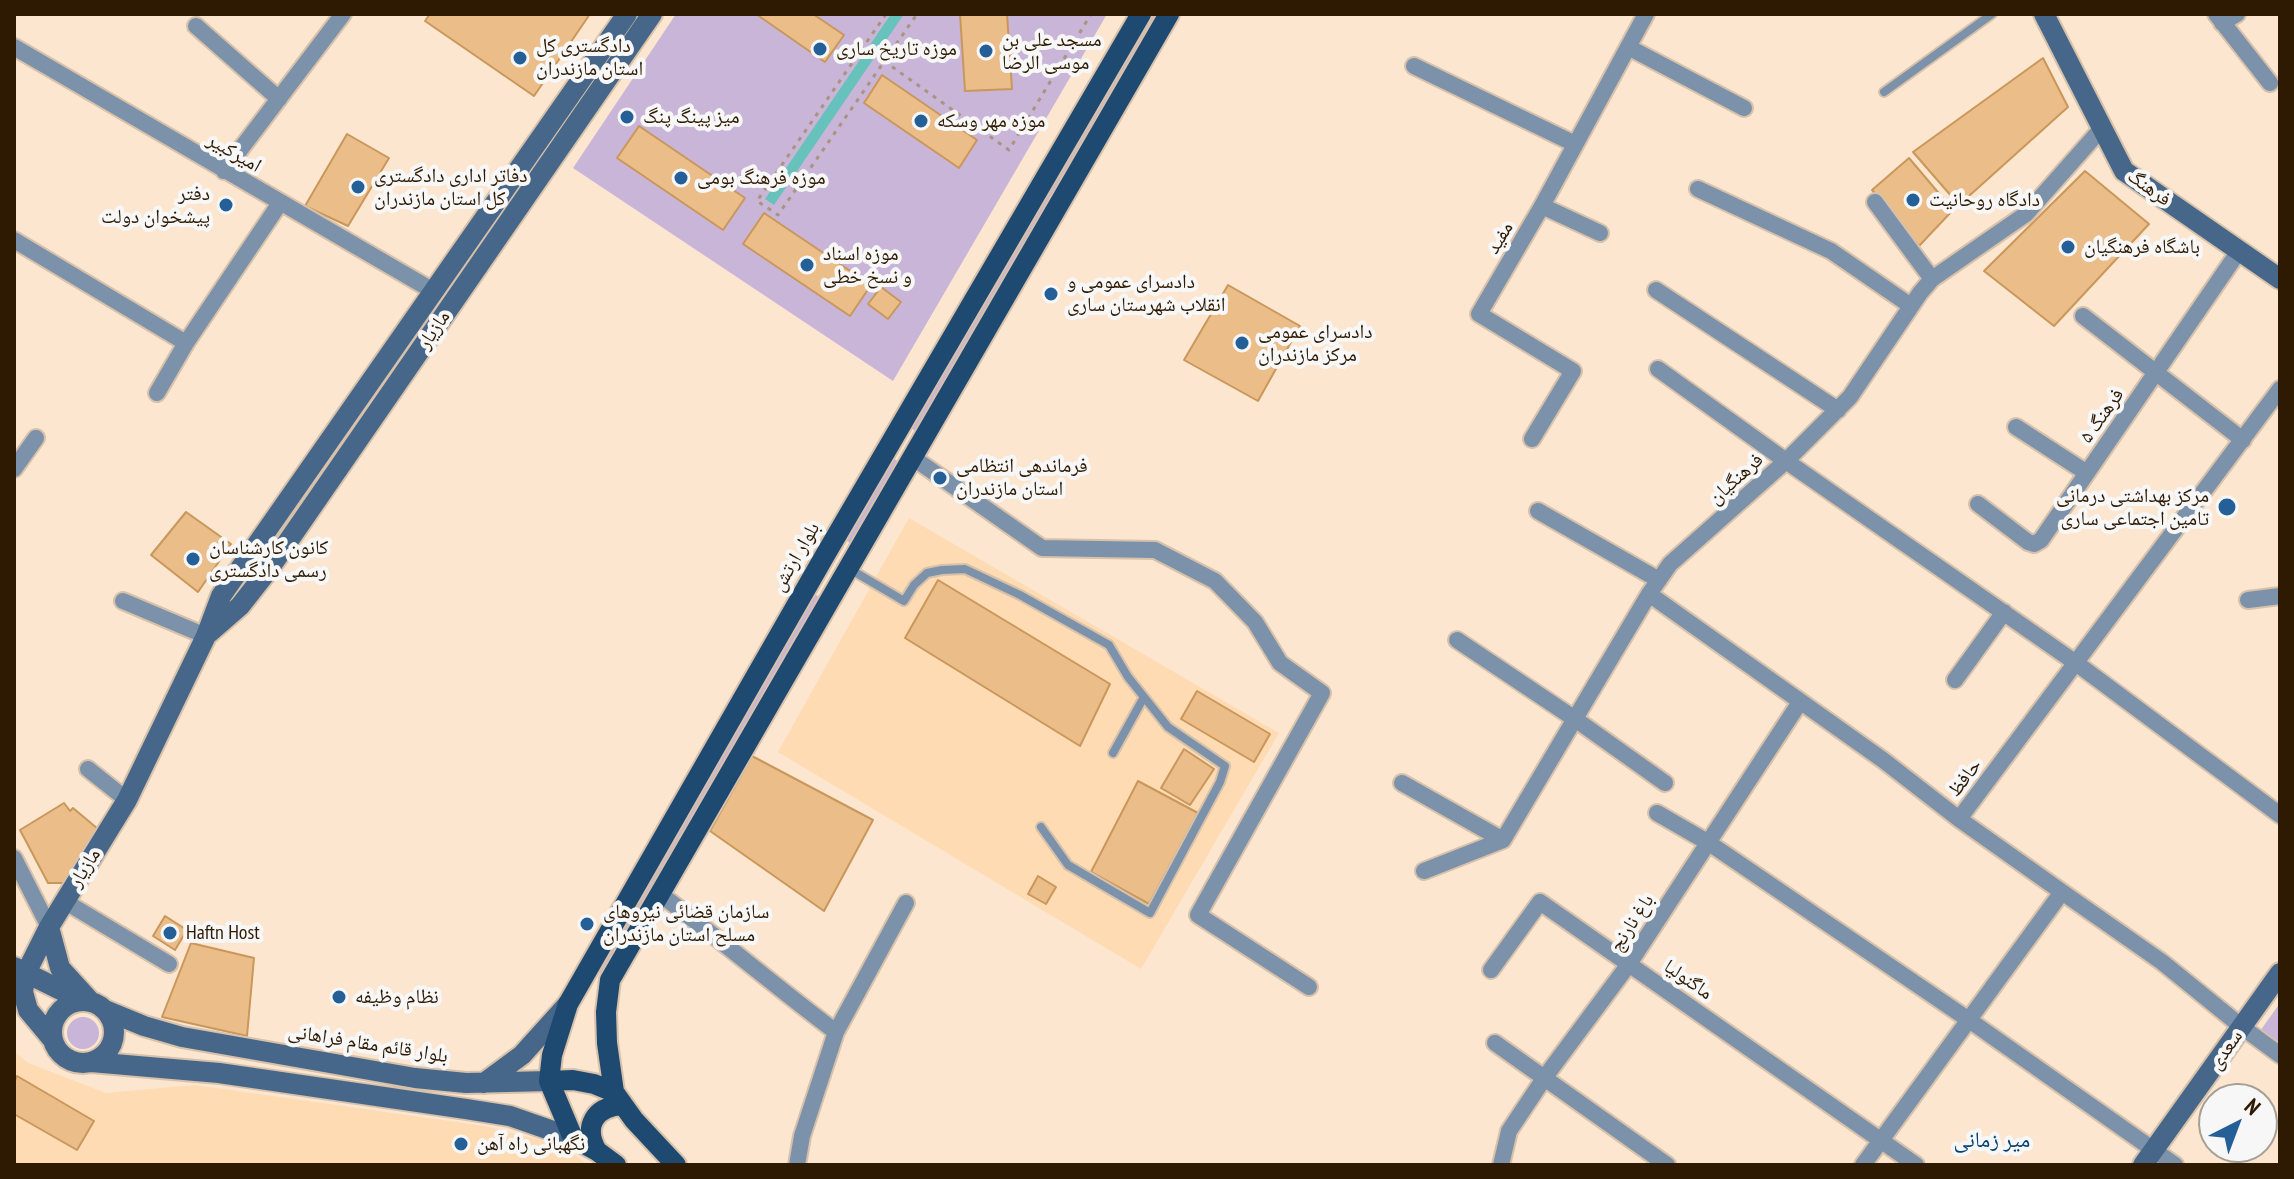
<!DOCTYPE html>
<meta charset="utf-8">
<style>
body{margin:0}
#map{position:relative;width:2294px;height:1179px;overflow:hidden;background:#fce6cf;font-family:"PT Sans Narrow",sans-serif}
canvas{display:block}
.frame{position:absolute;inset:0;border:16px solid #2e1a02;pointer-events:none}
.north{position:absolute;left:2198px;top:1083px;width:80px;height:80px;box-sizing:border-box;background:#f7f7f7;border:2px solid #a79f95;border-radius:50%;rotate:42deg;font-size:22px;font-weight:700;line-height:32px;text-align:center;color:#2e1a02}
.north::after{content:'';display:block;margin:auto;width:28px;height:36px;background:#246097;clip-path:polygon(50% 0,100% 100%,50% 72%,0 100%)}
</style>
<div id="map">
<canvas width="2294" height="1179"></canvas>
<div class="frame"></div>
<div class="north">N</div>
</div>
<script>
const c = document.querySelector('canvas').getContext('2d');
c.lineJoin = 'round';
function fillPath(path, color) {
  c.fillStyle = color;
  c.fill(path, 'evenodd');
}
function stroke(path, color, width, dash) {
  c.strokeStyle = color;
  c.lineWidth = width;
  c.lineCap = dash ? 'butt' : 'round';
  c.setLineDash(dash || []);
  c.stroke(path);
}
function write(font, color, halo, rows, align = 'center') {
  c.font = font + ' "PT Sans Narrow","Noto Naskh Arabic",sans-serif';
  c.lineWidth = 8;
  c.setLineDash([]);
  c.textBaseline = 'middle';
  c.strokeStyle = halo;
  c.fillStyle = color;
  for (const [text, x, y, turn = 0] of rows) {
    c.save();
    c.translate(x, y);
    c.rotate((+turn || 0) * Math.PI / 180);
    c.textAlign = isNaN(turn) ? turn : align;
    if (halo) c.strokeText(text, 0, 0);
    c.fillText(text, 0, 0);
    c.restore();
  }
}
const built = new Path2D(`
 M 909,518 L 1279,733 L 1141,969 L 778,752 Z
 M 14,1051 L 28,1063 L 106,1093 L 195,1085 L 484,1126 L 564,1146 L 587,1165 L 14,1165 Z`);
const green = new Path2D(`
 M 676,14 L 1107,14 L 893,381 L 573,168 Z
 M 1147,14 L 1160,14 L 919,433 L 907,426 Z
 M 539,149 L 548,156 L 244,591 L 236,590 Z
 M 890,456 L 900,463 L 850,543 L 842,537 Z
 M 809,591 L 821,598 L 606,976 L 596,970 Z
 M 2280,1003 L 2280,1044 L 2260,1031 Z
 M67 1033a16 16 0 1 1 32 0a16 16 0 1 1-32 0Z`);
const water = new Path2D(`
 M 891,14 L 904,14 L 774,205 L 765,199 Z`);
const building = new Path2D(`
 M 430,14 L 590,14 L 534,96 L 425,21 Z
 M 756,14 L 813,14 L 844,35 L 825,62 Z
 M 960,14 L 1007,14 L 1012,89 L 965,91 Z
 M 2043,58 L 2068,107 L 1959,205 L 1913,152 Z
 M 882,75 L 977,140 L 959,168 L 864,103 Z
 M 639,126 L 745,198 L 723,230 L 617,158 Z
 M 347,134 L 389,158 L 348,226 L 305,206 Z
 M 1909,158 L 1953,210 L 1919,246 L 1872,190 Z
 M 2085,171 L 2149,224 L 2054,326 L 1984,271 Z
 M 764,213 L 871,285 L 850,316 L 743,244 Z
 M 1228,285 L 1300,326 L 1258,401 L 1184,360 Z
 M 881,287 L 901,302 L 888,319 L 868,304 Z
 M 186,512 L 231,544 L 198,592 L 151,555 Z
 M 938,580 L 1110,684 L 1080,746 L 905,638 Z
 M 1197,691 L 1270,734 L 1254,762 L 1181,719 Z
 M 1184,749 L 1214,769 L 1190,805 L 1161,788 Z
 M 752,756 L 873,820 L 824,911 L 710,831 Z
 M 1138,781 L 1198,813 L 1149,904 L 1091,872 Z
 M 64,803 L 70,811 L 73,808 L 98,829 L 65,883 L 48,883 L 20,830 Z
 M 1038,876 L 1056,887 L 1046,904 L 1028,894 Z
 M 165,916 L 187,930 L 175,950 L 153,936 Z
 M 191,943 L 254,958 L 247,1036 L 162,1017 Z
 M 17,1076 L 94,1121 L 77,1150 L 14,1114 L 14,1082 Z`);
const path = new Path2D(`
 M 886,14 L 757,201 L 778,215 L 917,14
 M 884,61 L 1009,150 L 1091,14`);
const lane = new Path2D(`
 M 1884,92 L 1992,14
 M 848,568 L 904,601 L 914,585 L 927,573 L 942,570 L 965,569 L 1020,595 L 1109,645 L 1128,677 L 1168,727 L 1225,766 L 1220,782 L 1150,913 L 1068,865 L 1041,827
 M 1113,753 L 1144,697`);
const street = new Path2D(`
 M 2216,14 L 2270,83
 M 2222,23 L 2237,14
 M 196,26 L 279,99
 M 14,47 L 435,292
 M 1628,47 L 1744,108
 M 1414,66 L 1575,144
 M 224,171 L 343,14
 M 1698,189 L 1831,251 L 1911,306
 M 1875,202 L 1932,279
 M 1542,206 L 1600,233
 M 14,240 L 186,343
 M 1656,290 L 1838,410
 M 2083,316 L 2243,440
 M 1658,369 L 1786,461 L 2076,663 L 2280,815
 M 157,393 L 186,343 L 280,203
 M 2016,427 L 2087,473
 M 1532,439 L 1573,371 L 1479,314 L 1542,206 L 1646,14
 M 912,457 L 1042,548 L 1155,550 L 1215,581 L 1255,622 L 1280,663 L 1322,693 L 1198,915 L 1309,987
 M 14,469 L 36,438
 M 1978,504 L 2028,542 L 2034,544 L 2041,540 L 2239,251
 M 1538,511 L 1659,580
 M 1649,594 L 1883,760 L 1959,819
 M 2248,600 L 2280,596
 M 123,601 L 206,636
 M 1457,640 L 1575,719 L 1665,783
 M 1955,680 L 2004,612
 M 88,769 L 127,800
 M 1402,783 L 1503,840
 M 1657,813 L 1709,843 L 1969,1020 L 2175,1165
 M 14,858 L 49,927
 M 1424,871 L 1503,840 L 1649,594 L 1670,564 L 1786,461 L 1850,397 L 1920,293 L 1932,279 L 2026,214 L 2102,128
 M 2062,892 L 2162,962 L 2242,1027 L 2280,1055
 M 660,894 C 720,939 776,987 836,1032 L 906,903
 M 64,901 L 169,964
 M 1491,970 L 1540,902 L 1916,1165
 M 1495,1043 L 1667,1165
 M 797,1165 L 802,1136 L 836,1032
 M 1501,1165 L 1509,1131 L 1545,1077 L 1629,964 L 1800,702
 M 1863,1165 L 2062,892 L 1959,819 L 2280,389`);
const secondary = new Path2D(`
 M 2044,14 L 2124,171 L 2280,279
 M 209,633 L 240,606 L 269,569 L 652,14
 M 49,927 L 60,968 L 91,1002
 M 14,967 L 79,999
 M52 1032a31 31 0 1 1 62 0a31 31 0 1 1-62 0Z
 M 105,1010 L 144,1026 L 182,1037 L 415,1078 L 466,1083 L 549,1081
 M 53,1040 L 28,1010 L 23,992 L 26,973 L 49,927 L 127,800 L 206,636 L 221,596 L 627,14
 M 91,1062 L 219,1073 L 466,1109 L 510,1116 L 573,1138
 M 484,1083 L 522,1055 L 568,1004
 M 2143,1165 L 2280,973`);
const primary = new Path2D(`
 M 549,1081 L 573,1080 L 594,1084 L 614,1092 L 634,1120 L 676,1165
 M 614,1092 L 607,1043 L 606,1012 L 610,980 L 1169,14
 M 597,1151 C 583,1127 594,1107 622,1105
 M 616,1165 L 597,1151 L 573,1138 L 549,1081 L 552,1055 L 568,1004 L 824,557 L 1141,14`);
const markers = [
 [820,49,8,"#246097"],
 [986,51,8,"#246097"],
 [520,58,8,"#246097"],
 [627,117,8,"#246097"],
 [921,121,8,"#246097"],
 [681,178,8,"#246097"],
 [358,187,8,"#246097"],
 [1913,200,8,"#246097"],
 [226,205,8,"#246097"],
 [2068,247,8,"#246097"],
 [807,265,8,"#246097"],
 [1051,294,8,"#246097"],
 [1242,343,8,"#246097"],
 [940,478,8,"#246097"],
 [2227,507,10,"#246097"],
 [193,559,8,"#246097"],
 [587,924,8,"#246097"],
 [170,933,8,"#246097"],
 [339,997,8,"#246097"],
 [461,1144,8,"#246097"]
];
const poiNames = [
 ["مسجد علی بن",1002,40],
 ["موسی الرضا",1002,63],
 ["دادگستری کل",536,46],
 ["استان مازندران",536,69],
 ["موزه تاریخ ساری",836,49],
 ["میز پینگ پنگ",643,117],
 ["موزه مهر وسکه",937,121],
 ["دفاتر اداری دادگستری",374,176],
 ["کل استان مازندران",374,199],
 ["موزه فرهنگ بومی",697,178],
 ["دفتر",210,194,"right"],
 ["پیشخوان دولت",210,217,"right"],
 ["دادگاه روحانیت",1929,200],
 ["باشگاه فرهنگیان",2084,247],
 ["موزه اسناد",823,254],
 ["و نسخ خطی",823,277],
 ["دادسرای عمومی و",1067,282],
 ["انقلاب شهرستان ساری",1067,305],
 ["دادسرای عمومی",1258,332],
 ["مرکز مازندران",1258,355],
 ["فرماندهی انتظامی",956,466],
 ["استان مازندران",956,489],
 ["مرکز بهداشتی درمانی",2209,496,"right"],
 ["تامین اجتماعی ساری",2209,519,"right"],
 ["کانون کارشناسان",209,548],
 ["رسمی دادگستری",209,571],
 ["سازمان قضائی نیروهای",603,912],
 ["مسلح استان مازندران",603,935],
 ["Haftn Host",186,933],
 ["نظام وظیفه",355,997],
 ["نگهبانی راه آهن",477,1144]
];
const streetNames = [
 ["امیرکبیر",234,153,30],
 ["فرهنگ",2149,188,36],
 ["مفید",1500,238,-59],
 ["مازیار",434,330,-56],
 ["فرهنگ ۵",2102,416,-55],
 ["فرهنگیان",1736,479,-42],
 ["بلوار ارتش",796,557,-60],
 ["حافظ",1965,778,-53],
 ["مازیار",85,868,-58],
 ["باغ نارنج",1632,923,-57],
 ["ماگنولیا",1688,980,35],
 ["بلوار قائم مقام فراهانی",368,1044,9],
 ["سعدی",2226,1050,-55]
];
const neighbourhoodNames = [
 ["میر زمانی",1992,1141]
];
fillPath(built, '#fedbb3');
fillPath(green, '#c8b5d8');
fillPath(water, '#68c2bc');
fillPath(building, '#ebbd88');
stroke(building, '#ca975b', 2);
stroke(lane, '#d7c1aa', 12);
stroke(street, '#d7c1aa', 20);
stroke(secondary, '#d7c1aa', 24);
stroke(primary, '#d7c1aa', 24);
stroke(path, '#a9947c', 3, [4, 6]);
stroke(lane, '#7b92aa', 8);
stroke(street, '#7b92aa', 16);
stroke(secondary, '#466789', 20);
stroke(primary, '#1e4971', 20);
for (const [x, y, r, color] of markers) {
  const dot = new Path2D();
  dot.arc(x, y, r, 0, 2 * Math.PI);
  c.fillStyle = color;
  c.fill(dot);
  stroke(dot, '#f7f7f7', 3);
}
write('20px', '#2e1a02', '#f7f7f7', poiNames, 'left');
write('20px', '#2e1a02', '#f7f7f7', streetNames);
write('22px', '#044171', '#f7f7f7', neighbourhoodNames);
</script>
